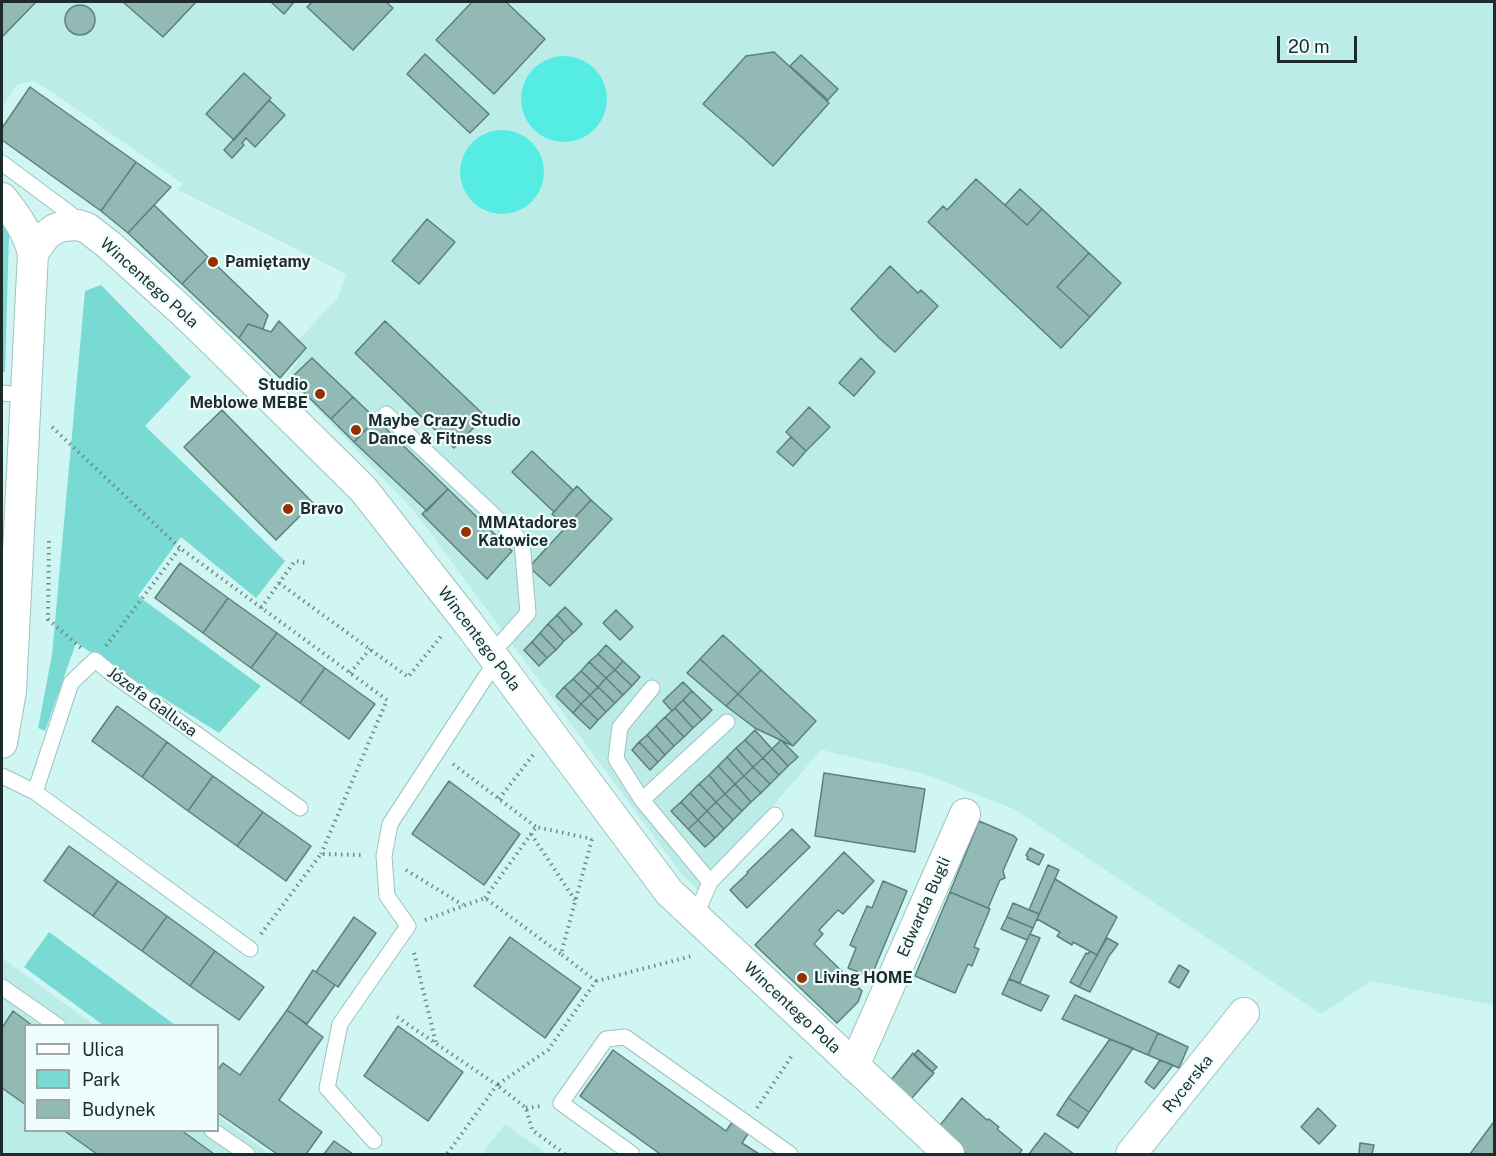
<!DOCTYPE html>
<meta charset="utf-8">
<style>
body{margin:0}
#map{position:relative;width:1496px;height:1156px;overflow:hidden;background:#cff6f3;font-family:"Public Sans",sans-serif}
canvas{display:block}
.frame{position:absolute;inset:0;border:3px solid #1d2c2b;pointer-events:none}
.legend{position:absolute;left:24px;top:1024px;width:195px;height:108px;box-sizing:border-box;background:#effefd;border:2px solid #9baaa9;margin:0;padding:8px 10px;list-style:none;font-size:18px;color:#1d2c2b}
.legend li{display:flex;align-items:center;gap:12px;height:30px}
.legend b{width:30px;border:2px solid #9baaa9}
.scale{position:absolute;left:1277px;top:36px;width:80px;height:27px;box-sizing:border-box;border:3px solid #1d2c2b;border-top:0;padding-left:8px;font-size:18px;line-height:21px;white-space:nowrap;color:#1d2c2b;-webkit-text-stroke:4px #effefd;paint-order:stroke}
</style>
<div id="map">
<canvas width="1496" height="1156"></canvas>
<div class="frame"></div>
<ul class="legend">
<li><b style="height:8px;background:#fff"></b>Ulica</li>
<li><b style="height:16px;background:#78dad3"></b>Park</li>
<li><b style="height:16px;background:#93b9b5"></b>Budynek</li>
</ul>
<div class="scale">20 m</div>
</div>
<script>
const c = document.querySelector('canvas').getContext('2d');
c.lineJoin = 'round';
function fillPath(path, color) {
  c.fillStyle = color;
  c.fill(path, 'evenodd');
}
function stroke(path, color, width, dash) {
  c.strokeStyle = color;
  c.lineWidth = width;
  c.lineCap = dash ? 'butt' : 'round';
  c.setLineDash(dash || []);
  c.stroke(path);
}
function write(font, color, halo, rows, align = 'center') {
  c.font = font + ' "Public Sans",sans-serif';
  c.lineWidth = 4.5;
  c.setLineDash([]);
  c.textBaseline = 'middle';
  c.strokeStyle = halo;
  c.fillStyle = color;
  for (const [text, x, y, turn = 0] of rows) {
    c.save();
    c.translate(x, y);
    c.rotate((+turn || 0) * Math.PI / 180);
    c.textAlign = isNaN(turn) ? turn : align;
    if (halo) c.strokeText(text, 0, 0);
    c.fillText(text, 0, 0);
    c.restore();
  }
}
const built = new Path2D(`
 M 2,2 L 1494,2 L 1494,1005 L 1371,981 L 1321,1014 L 1014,809 L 921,773 L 821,750 L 699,891 L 683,876 L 415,512 L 287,377 L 306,348 L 298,340 L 338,298 L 346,274 L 178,190 L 183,184 L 49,90 L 33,81 L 17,85 L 2,107 Z
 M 2,958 L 94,1025 L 26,1026 L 26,1130 L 218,1130 L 218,1116 L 270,1154 L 2,1154 Z
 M 505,1124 L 547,1154 L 482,1154 Z`);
const green = new Path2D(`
 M 2,219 L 9,234 L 5,372 L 2,371 Z
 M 101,285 L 191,377 L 145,426 L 285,561 L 256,598 L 181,537 L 138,596 L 261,686 L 219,733 L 76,643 L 45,731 L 38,728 L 52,655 L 85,291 Z
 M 49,932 L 175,1025 L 103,1025 L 24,967 Z`);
const water = new Path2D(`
 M521 99a43 43 0 1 1 86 0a43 43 0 1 1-86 0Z
 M460 172a42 42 0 1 1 84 0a42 42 0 1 1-84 0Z`);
const building = new Path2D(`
 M 2,2 L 36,2 L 2,37 Z
 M 123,2 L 196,2 L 163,37 Z
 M 271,2 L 294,2 L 284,14 Z
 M 312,2 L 386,2 L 393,8 L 353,50 L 307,7 Z
 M 472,2 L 506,2 L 545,39 L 494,94 L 436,40 Z
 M65 20a15 15 0 1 1 30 0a15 15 0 1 1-30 0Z
 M 774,52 L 829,103 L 773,166 L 745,140 L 703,104 L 746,56 Z
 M 425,54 L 489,114 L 470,133 L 407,74 Z
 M 801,55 L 838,89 L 828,100 L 790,66 Z
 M 244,73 L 271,98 L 234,140 L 206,114 Z
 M 30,87 L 136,162 L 101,211 L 2,140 L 2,128 Z
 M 269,100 L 285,115 L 255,147 L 246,138 L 242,143 L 244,145 L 232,158 L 224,150 Z
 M 136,162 L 171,187 L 128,233 L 101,211 Z
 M 976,179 L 1027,225 L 1042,209 L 1089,253 L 1057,287 L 1090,317 L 1061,348 L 928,222 L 943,206 L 947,210 Z
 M 1020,189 L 1042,209 L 1027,225 L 1005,205 Z
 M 154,205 L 208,257 L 182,284 L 128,233 Z
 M 427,219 L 455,242 L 419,284 L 392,261 Z
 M 1089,253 L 1121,283 L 1090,317 L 1057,287 Z
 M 208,257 L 268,315 L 263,329 L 248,324 L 239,338 L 182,284 Z
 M 890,266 L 918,293 L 921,290 L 938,306 L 895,352 L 879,338 L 851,309 Z
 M 279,321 L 306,348 L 280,378 L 239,338 L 248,324 L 271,332 Z
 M 385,321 L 485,416 L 454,448 L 355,353 Z
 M 312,358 L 353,397 L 331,419 L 290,379 Z
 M 861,358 L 875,372 L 854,396 L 839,383 Z
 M 353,397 L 376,419 L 354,442 L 331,419 Z
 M 809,407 L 830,427 L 806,451 L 786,432 Z
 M 222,410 L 313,503 L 276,540 L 184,447 Z
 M 376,419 L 448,489 L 427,511 L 354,442 Z
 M 791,437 L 806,451 L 793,466 L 777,452 Z
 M 532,451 L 573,490 L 554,512 L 512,472 Z
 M 577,486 L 591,500 L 566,527 L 552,514 Z
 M 448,489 L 512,551 L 487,579 L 422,514 Z
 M 591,500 L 612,519 L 550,586 L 529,567 Z
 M 180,563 L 228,598 L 203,633 L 155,598 Z
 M 228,598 L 277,633 L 251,668 L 203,633 Z
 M 565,607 L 582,624 L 573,633 L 557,615 Z
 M 616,610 L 633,627 L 620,640 L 603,623 Z
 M 557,615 L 573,633 L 564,641 L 548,624 Z
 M 548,624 L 564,641 L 556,650 L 540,633 Z
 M 277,633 L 325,668 L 300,703 L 251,668 Z
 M 540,633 L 556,650 L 547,658 L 532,642 Z
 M 723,635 L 761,670 L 738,694 L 700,659 Z
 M 532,642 L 547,658 L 539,666 L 524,650 Z
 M 606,645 L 623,661 L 615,670 L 598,654 Z
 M 598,654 L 615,670 L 606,678 L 589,662 Z
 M 700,659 L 738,694 L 726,706 L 687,673 Z
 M 623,661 L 640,677 L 632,686 L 615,670 Z
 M 589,662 L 606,678 L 598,687 L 581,671 Z
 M 325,668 L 375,704 L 349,739 L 300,703 Z
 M 615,670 L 632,686 L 623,695 L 606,678 Z
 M 761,670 L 816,721 L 793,746 L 738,694 Z
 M 581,671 L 598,687 L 590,695 L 573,679 Z
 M 606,678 L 623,695 L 615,703 L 598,687 Z
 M 573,679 L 590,695 L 581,704 L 564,687 Z
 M 683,682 L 692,691 L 672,711 L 663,701 Z
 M 564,687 L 581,704 L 573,713 L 556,696 Z
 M 598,687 L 615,703 L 606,712 L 590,695 Z
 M 692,691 L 712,710 L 702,720 L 683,700 Z
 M 738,694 L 793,746 L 755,728 L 726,706 Z
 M 590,695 L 606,712 L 598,720 L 581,704 Z
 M 683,700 L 702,720 L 693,728 L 675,708 Z
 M 581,704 L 598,720 L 590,729 L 573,713 Z
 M 117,706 L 167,742 L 142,777 L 92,741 Z
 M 675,708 L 693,728 L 684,737 L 665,717 Z
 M 665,717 L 684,737 L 674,746 L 656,726 Z
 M 656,726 L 674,746 L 665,755 L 647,735 Z
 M 755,730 L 772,749 L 763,758 L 745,740 Z
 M 647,735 L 665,755 L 658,762 L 639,742 Z
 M 745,740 L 763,758 L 753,767 L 736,748 Z
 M 781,740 L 798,757 L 788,766 L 772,749 Z
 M 167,742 L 213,776 L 188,811 L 142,777 Z
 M 639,742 L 658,762 L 650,770 L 632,750 Z
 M 736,748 L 753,767 L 744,776 L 727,757 Z
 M 772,749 L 788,766 L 779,775 L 763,758 Z
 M 727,757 L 744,776 L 735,784 L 718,766 Z
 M 763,758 L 779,775 L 770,784 L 753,767 Z
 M 718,766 L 735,784 L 725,794 L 709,775 Z
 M 753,767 L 770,784 L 761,793 L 744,776 Z
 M 824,773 L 925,789 L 915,852 L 815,836 Z
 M 709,775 L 725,794 L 716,802 L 699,784 Z
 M 213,776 L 263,812 L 237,846 L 188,811 Z
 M 744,776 L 761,793 L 751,802 L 735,784 Z
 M 449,781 L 520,834 L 484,885 L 412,834 Z
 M 699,784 L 716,802 L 707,811 L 690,793 Z
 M 735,784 L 751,802 L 742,811 L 725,794 Z
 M 690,793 L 707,811 L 698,820 L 681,802 Z
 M 725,794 L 742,811 L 733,820 L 716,802 Z
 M 681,802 L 698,820 L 688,829 L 671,811 Z
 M 716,802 L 733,820 L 724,829 L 707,811 Z
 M 707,811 L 724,829 L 715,838 L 698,820 Z
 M 263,812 L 311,846 L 286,881 L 237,846 Z
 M 698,820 L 715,838 L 705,847 L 688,829 Z
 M 979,821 L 1014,836 L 1017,839 L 1003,871 L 1005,878 L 1000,880 L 988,908 L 950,892 Z
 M 792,829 L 810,847 L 747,908 L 730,890 L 748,873 L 747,872 Z
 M 69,846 L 118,881 L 93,916 L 44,881 Z
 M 1030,848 L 1044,855 L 1039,865 L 1027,859 L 1028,857 L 1026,855 Z
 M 844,852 L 874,881 L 843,914 L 838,910 L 819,930 L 823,934 L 814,944 L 862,991 L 858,1002 L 837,1023 L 755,945 Z
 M 1048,865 L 1059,870 L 1039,914 L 1029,910 Z
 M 1055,879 L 1117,917 L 1097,955 L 1073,942 L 1072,945 L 1057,936 L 1060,932 L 1037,919 Z
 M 118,881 L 167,916 L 142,951 L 93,916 Z
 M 883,881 L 907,891 L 871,977 L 848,968 L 856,948 L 850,945 L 867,906 L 872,908 Z
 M 950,892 L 990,909 L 974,947 L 979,949 L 972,966 L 968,964 L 955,993 L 915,976 Z
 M 1013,903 L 1039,914 L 1033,928 L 1007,917 Z
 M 167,916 L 215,951 L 190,986 L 142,951 Z
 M 354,917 L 376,933 L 338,987 L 316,972 Z
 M 1007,917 L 1033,928 L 1027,940 L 1001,929 Z
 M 1030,934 L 1040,938 L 1020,983 L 1009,979 Z
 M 510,937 L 581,988 L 545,1038 L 474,986 Z
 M 1107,938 L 1118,944 L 1109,956 L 1090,992 L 1079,987 Z
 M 215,951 L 264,987 L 239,1020 L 190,986 Z
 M 1090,951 L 1097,955 L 1079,987 L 1070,982 L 1086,953 L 1088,954 Z
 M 1179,965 L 1189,971 L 1179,988 L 1169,982 Z
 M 313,970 L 335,985 L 307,1024 L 287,1010 Z
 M 1009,979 L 1049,996 L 1041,1011 L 1002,994 Z
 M 1075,995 L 1158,1033 L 1148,1055 L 1062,1019 Z
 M 287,1010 L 323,1037 L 279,1100 L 322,1132 L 306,1154 L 277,1154 L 218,1113 L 218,1070 L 223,1063 L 240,1075 Z
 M 13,1011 L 33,1026 L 26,1026 L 26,1105 L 2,1088 L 2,1028 Z
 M 398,1026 L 463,1072 L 428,1121 L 364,1076 Z
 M 1158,1033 L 1188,1047 L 1179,1068 L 1148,1055 Z
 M 1110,1039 L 1133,1048 L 1089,1112 L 1068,1098 Z
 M 613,1050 L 726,1131 L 735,1118 L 751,1129 L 742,1143 L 759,1154 L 660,1154 L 580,1096 Z
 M 918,1050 L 937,1067 L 932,1072 L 914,1055 Z
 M 913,1053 L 934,1073 L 911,1099 L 891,1080 Z
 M 1160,1060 L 1173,1065 L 1154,1089 L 1145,1082 Z
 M 962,1098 L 987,1120 L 989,1119 L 999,1127 L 997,1129 L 1022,1150 L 1019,1154 L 966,1154 L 937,1129 Z
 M 1068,1098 L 1089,1112 L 1078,1128 L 1057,1115 Z
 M 1318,1108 L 1336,1126 L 1319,1144 L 1301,1127 Z
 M 1493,1123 L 1494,1124 L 1494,1154 L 1470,1154 Z
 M 63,1130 L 181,1130 L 214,1154 L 97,1154 Z
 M 1045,1133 L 1074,1154 L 1029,1154 Z
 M 334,1141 L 353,1154 L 324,1154 Z
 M 1360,1143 L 1374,1145 L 1372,1154 L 1359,1154 Z`);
const path = new Path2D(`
 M 52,427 L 180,548
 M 49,541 L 48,619 L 81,648
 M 279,583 L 408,677 L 443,634
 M 261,608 L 295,561 L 308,563
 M 106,646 L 180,548 L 387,700 L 321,854
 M 350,673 L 370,649
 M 453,764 L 536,827
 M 499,799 L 533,755
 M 531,834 L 575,900
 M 406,870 L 463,905
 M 485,898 L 536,827 L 592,839
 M 425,920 L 485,898 L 561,954
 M 261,934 L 321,854 L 364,855
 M 414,953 L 436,1043
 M 596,981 L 692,956
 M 397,1017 L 497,1085 L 447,1154
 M 526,1108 L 543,1106
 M 757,1108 L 793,1054
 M 565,1154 L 532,1130 L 526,1108 L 497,1085 L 548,1050 L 596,981 L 561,954 L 592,839 L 594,838`);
const service = new Path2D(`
 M 2,163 L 68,212 L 82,224
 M 2,393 L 26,395
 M 386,414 L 522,542 L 528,613 L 503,641 L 488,651
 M 652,688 L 620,727 L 616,759 L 642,800 L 710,882
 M 2,776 L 35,792 L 250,949
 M 35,792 L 71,683 L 95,660 L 111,673 L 300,808
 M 642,800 L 727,722
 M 694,915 L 701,903 L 710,882 L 775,815
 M 2,987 L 58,1026
 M 212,1130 L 247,1154
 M 374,1141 L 327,1088 L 340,1024 L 408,926 L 387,896 L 384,856 L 390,824 L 496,661
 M 632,1154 L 561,1103 L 606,1039 L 625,1037 L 790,1154`);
const minor = new Path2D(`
 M 2,198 C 16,215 27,231 33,253 L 11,691 L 2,743
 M 33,253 L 45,236 L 55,229 L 63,226 L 78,225 L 87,228 L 109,245 L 181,310 L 215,343 L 363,489 L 469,624 L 669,892 L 949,1154
 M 854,1066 L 965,814
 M 1131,1154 L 1244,1013`);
const markers = [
 [213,262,6,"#953000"],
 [320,394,6,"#953000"],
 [356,430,6,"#953000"],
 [288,509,6,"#953000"],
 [466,532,6,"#953000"],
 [802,978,6,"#953000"]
];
const poiNames = [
 ["Pamiętamy",225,262],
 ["Studio",308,385,"right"],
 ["Meblowe MEBE",308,403,"right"],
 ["Maybe Crazy Studio",368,421],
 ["Dance & Fitness",368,439],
 ["Bravo",300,509],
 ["MMAtadores",478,523],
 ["Katowice",478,541],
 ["Living HOME",814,978]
];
const streetNames = [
 ["Wincentego Pola",149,283,42],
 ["Wincentego Pola",479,639,53],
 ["Józefa Gallusa",152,702,36],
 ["Edwarda Bugli",924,907,-66],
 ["Wincentego Pola",792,1008,43],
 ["Rycerska",1188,1084,-51]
];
fillPath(built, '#bcece8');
fillPath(green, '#78dad3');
fillPath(water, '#55ece3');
fillPath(building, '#93b9b5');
stroke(building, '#5c807d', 1.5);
stroke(service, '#9dc3c0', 17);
stroke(minor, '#9dc3c0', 32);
stroke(path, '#708a88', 4, [1.5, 4.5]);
stroke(service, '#fff', 15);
stroke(minor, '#fff', 30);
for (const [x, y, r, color] of markers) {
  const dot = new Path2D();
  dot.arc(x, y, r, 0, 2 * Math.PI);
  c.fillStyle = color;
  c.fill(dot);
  stroke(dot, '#effefd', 2);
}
write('bold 16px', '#1d2c2b', '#effefd', poiNames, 'left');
write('16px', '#1d2c2b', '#effefd', streetNames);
</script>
